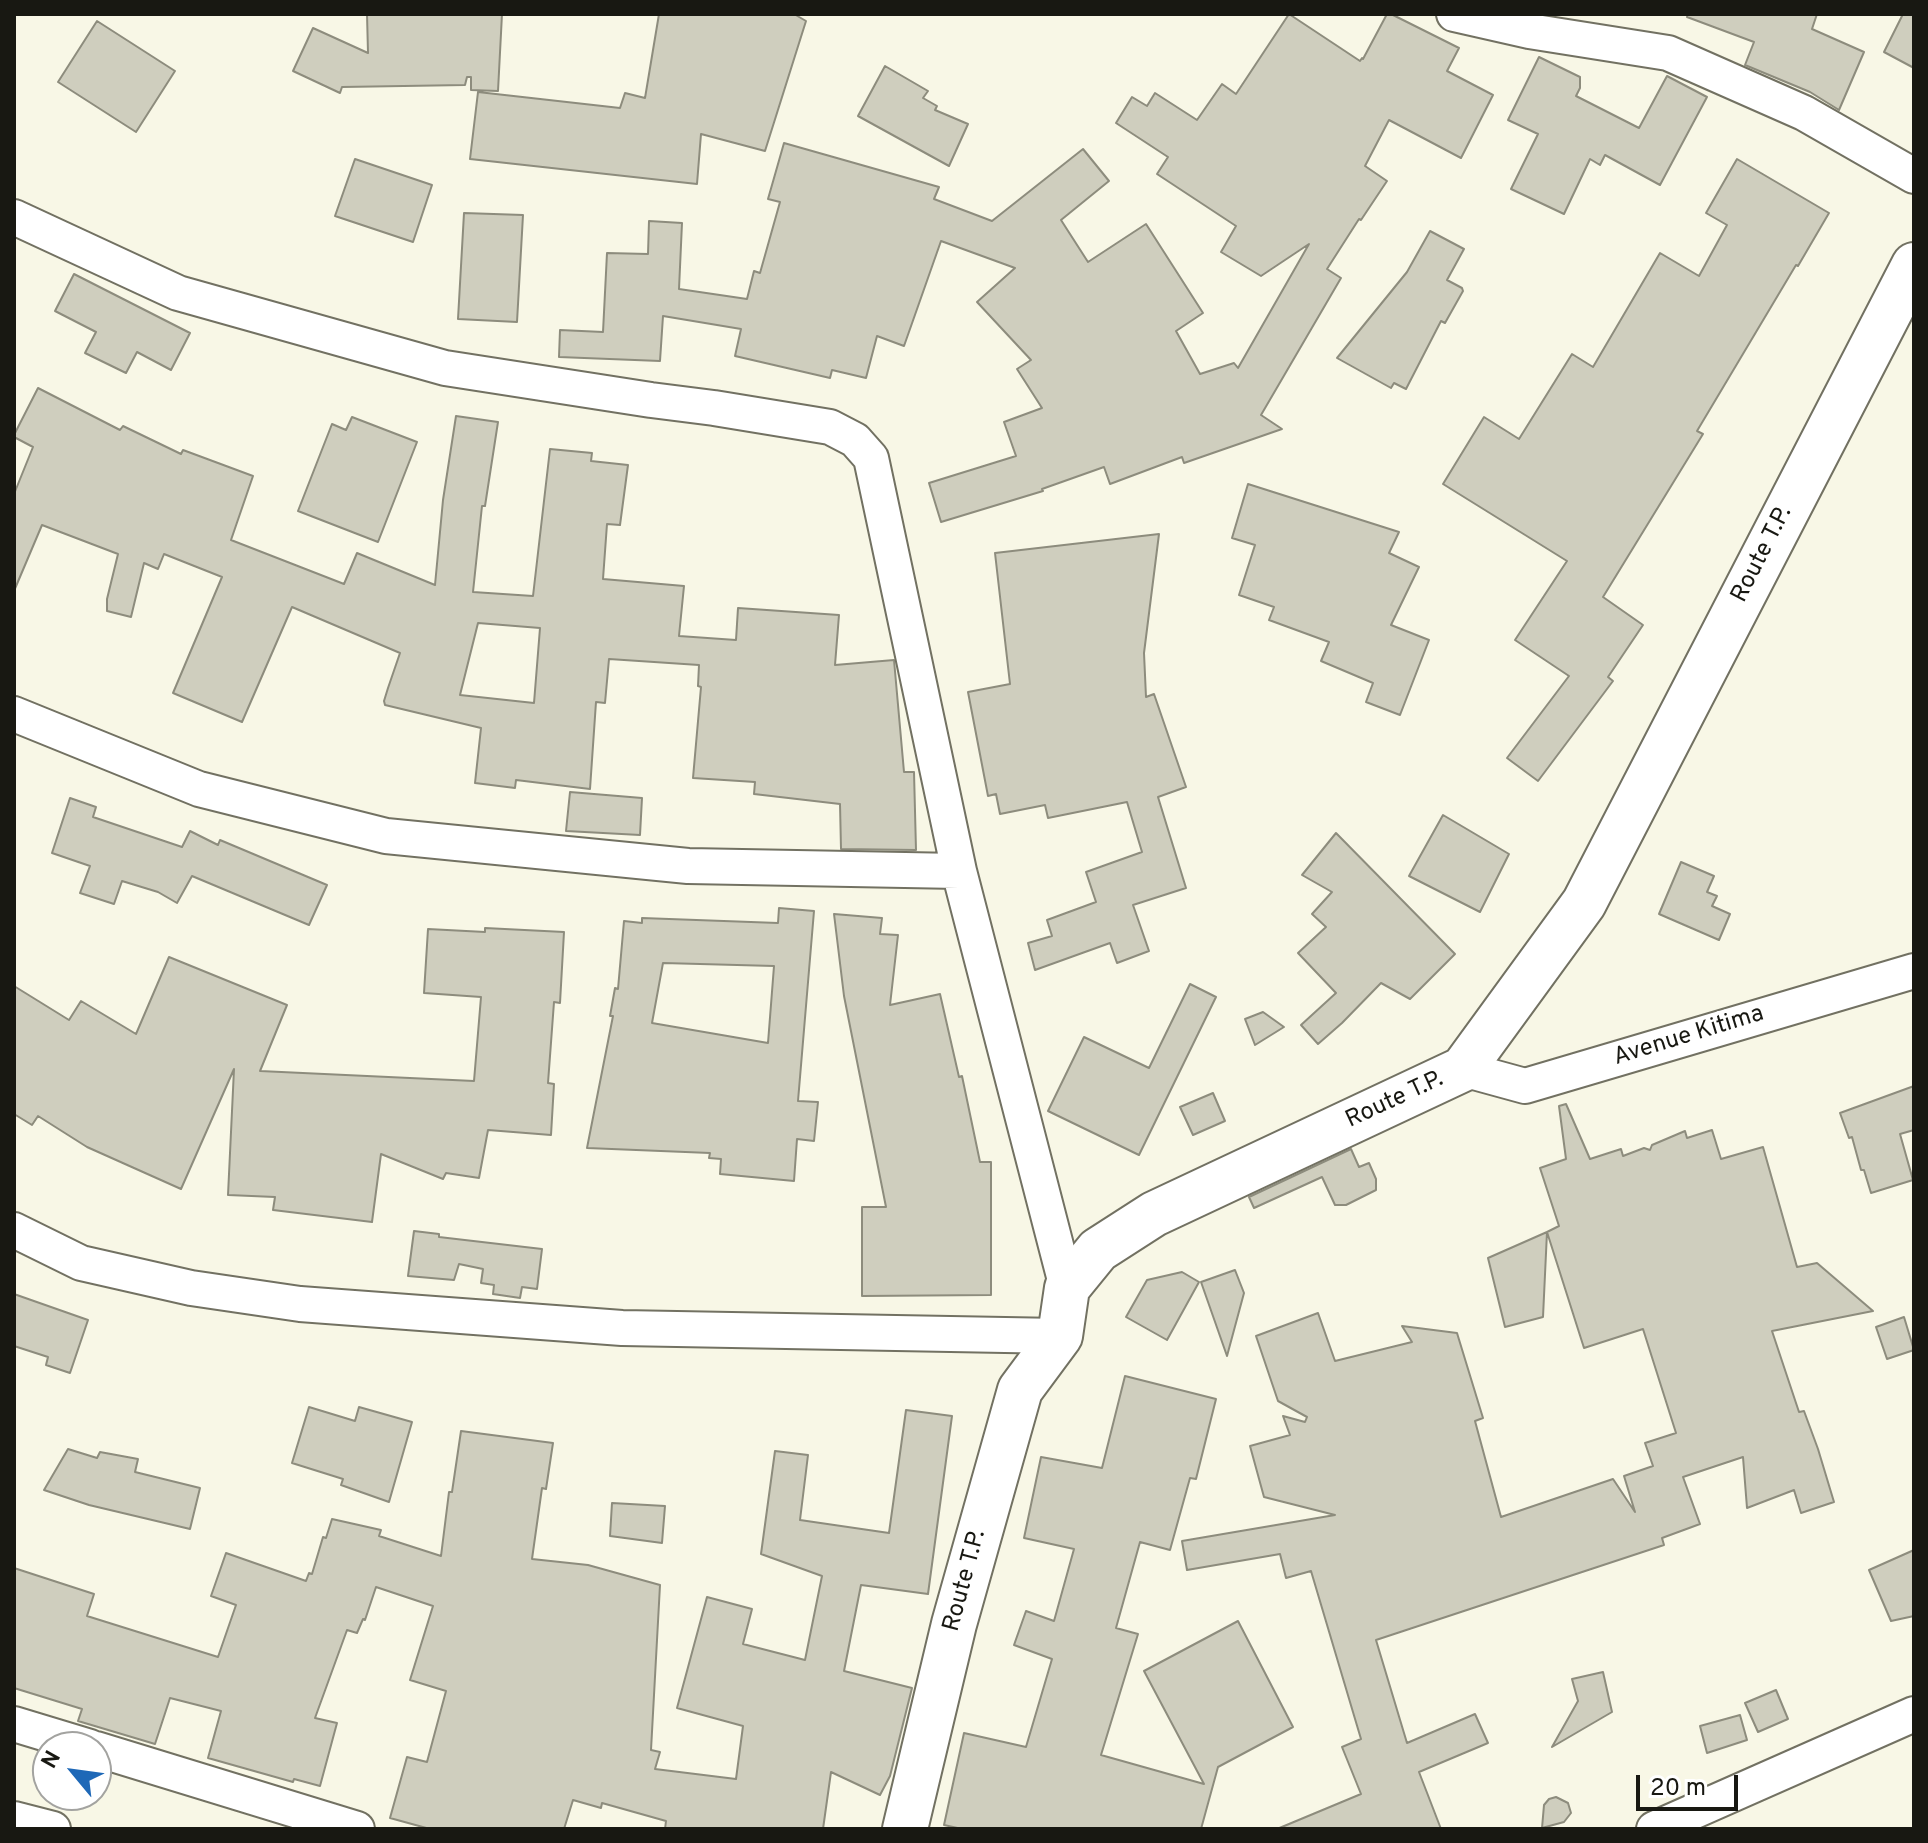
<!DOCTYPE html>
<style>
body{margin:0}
#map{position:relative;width:1928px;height:1843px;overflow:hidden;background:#f8f7e6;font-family:Overpass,sans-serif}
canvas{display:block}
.frame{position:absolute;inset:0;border:16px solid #181812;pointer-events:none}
.north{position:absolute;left:32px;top:1731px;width:80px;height:80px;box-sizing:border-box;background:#fff;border:2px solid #a3a3a0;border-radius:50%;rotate:299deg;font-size:22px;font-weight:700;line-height:32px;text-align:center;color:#181812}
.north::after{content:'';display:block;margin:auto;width:28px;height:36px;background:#1e68b7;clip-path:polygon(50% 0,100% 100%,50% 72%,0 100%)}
.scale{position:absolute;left:1636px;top:1775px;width:102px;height:36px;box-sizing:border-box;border:4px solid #181812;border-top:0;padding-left:10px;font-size:24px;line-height:28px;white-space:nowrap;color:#181812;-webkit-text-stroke:6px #fff;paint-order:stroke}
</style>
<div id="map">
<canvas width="1928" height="1843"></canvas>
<div class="frame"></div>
<div class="north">N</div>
<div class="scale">20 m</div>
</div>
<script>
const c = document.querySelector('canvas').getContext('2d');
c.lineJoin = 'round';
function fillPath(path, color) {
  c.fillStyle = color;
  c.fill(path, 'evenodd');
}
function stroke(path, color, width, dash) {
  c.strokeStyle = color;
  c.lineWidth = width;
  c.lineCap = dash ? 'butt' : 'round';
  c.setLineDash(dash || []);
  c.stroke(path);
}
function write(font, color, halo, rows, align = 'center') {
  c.font = font + ' Overpass,sans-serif';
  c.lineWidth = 7;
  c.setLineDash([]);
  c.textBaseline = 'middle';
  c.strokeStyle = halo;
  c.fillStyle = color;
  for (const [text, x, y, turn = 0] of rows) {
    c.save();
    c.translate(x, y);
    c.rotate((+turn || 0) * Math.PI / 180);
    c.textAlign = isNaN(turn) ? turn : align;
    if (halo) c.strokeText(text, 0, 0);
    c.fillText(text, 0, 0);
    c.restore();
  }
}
const building = new Path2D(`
 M 367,14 L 502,14 L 498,91 L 471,90 L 471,77 L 467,77 L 465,85 L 342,87 L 340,93 L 293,71 L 313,28 L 368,53 Z
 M 659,14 L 794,14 L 806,21 L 765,151 L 701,134 L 697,184 L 470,159 L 478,92 L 620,108 L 625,93 L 645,98 Z
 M 1289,14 L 1360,61 L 1362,58 L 1363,59 L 1387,14 L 1391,14 L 1459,48 L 1447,71 L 1493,95 L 1461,158 L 1389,120 L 1365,166 L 1387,181 L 1361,220 L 1359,219 L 1327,269 L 1341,278 L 1261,415 L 1282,429 L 1184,463 L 1182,457 L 1110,484 L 1104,467 L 1042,489 L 1043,491 L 941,522 L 929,483 L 1016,456 L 1004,422 L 1042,408 L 1017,369 L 1031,360 L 977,302 L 1015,268 L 941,241 L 904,346 L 877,336 L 866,378 L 832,370 L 830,378 L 735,356 L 741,329 L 663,316 L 660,361 L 559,357 L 560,330 L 603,332 L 607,253 L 648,254 L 649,221 L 682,223 L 679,289 L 747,299 L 754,271 L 760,273 L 780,202 L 768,199 L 784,143 L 939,187 L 934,199 L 992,221 L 1083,149 L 1109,181 L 1061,220 L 1088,262 L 1146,224 L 1203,313 L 1176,331 L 1200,374 L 1234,363 L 1238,368 L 1309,244 L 1261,276 L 1221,252 L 1236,226 L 1157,174 L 1168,157 L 1116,123 L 1132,97 L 1147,106 L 1155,93 L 1197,120 L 1222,84 L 1236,94 Z
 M 1688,14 L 1817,14 L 1812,29 L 1864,52 L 1839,110 L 1810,92 L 1745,65 L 1754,42 L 1687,17 Z
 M 1903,14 L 1914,14 L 1914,68 L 1884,52 Z
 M 97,21 L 175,71 L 136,132 L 58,82 Z
 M 1539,57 L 1580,77 L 1580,88 L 1576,96 L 1639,128 L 1667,76 L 1707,97 L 1660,185 L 1605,155 L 1600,165 L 1590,159 L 1564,214 L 1511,189 L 1538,134 L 1508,120 Z
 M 885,66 L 928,91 L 923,98 L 937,106 L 935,110 L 968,124 L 949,166 L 858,116 Z
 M 355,159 L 432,185 L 413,242 L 335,216 Z
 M 1737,159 L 1829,213 L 1798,266 L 1796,265 L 1697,431 L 1703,434 L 1603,597 L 1643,625 L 1608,677 L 1613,681 L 1538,781 L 1507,758 L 1569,676 L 1515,640 L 1567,561 L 1443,484 L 1484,417 L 1519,439 L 1572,354 L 1593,367 L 1660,253 L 1699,276 L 1727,225 L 1706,213 Z
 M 464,213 L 523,215 L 517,322 L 458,319 Z
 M 1430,231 L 1464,249 L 1447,280 L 1462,288 L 1463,291 L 1445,323 L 1441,321 L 1406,389 L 1394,383 L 1391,388 L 1337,358 L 1407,272 Z
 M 74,274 L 190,333 L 171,370 L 137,352 L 126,373 L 85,353 L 96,332 L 55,311 Z
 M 38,388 L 120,430 L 123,426 L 181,454 L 183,450 L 253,476 L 231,540 L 344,584 L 357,553 L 435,585 L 443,500 L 456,416 L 498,422 L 485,506 L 482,506 L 473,592 L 533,596 L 550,449 L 592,453 L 591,461 L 628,465 L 620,525 L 607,524 L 603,579 L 684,586 L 679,636 L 736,640 L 738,608 L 839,615 L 835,665 L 894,660 L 904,772 L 914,772 L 916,850 L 841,849 L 840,804 L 754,794 L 755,782 L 693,778 L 701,687 L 698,686 L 699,665 L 609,659 L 605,703 L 596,702 L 590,789 L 516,780 L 515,788 L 475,783 L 481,728 L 385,705 L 384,701 L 388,688 L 400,653 L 292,607 L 242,722 L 173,693 L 222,577 L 164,554 L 158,569 L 144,563 L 131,617 L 107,611 L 107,599 L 118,554 L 42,525 L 14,591 L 14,494 L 33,447 L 14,437 L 14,435 ZM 478,623 L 540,628 L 534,703 L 460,695 Z
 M 352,417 L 417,442 L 378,542 L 298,511 L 332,424 L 346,430 Z
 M 1248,484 L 1399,532 L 1389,553 L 1419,567 L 1391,625 L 1429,640 L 1400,715 L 1366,702 L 1373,683 L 1321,661 L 1329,642 L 1269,620 L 1274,607 L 1239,595 L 1255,545 L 1232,538 Z
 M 1159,534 L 1144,653 L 1146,697 L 1154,694 L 1186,787 L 1158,797 L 1186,888 L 1133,905 L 1149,951 L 1117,963 L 1110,943 L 1035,970 L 1028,943 L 1052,936 L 1047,920 L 1096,902 L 1086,872 L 1142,852 L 1127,802 L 1048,818 L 1045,805 L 1000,814 L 996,794 L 988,796 L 968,692 L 1010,684 L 995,553 Z
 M 570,792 L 642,798 L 640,835 L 566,831 Z
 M 70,798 L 96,807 L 93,817 L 182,847 L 190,831 L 218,845 L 220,840 L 327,885 L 309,925 L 192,876 L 177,903 L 158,892 L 122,881 L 114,904 L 80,893 L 90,866 L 52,853 Z
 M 1443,815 L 1509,854 L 1480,912 L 1409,876 Z
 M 1336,833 L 1455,954 L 1410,999 L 1381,983 L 1342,1023 L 1318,1044 L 1301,1025 L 1336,993 L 1298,953 L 1326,927 L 1312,914 L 1332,892 L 1302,875 Z
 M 1681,862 L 1714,876 L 1707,892 L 1717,896 L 1712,906 L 1730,914 L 1719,940 L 1659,914 Z
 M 779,908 L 814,911 L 798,1101 L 818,1102 L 814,1141 L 797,1139 L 794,1181 L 720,1174 L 721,1159 L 709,1158 L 710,1153 L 587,1148 L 613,1016 L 610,1016 L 615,988 L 618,989 L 624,921 L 642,923 L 642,918 L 778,923 ZM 663,963 L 774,966 L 768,1043 L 652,1023 Z
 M 834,914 L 882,918 L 880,934 L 898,935 L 890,1005 L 940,994 L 959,1077 L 962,1076 L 980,1162 L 991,1162 L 991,1295 L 862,1296 L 862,1207 L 886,1207 L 844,996 Z
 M 485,928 L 564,932 L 560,1003 L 554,1002 L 548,1083 L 554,1084 L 551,1135 L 488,1130 L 479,1178 L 446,1173 L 443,1179 L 381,1154 L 372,1222 L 273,1210 L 275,1197 L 228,1195 L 234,1069 L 181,1189 L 87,1147 L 38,1116 L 32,1125 L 14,1114 L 14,986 L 69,1020 L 81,1001 L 136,1034 L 169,957 L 287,1005 L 260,1071 L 474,1081 L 481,997 L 424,993 L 428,929 L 485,932 Z
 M 1190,984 L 1216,997 L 1139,1155 L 1048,1111 L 1084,1037 L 1149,1068 Z
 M 1263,1012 L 1284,1027 L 1255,1045 L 1245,1019 Z
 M 1914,1086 L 1914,1130 L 1900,1134 L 1913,1180 L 1871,1193 L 1864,1170 L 1861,1170 L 1852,1137 L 1849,1138 L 1840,1113 Z
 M 1213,1093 L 1225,1121 L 1193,1135 L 1180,1107 Z
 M 1566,1104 L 1590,1159 L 1621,1149 L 1623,1156 L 1644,1148 L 1650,1150 L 1652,1145 L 1685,1131 L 1687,1138 L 1712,1130 L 1721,1159 L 1763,1147 L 1797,1267 L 1817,1263 L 1873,1311 L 1772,1331 L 1799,1412 L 1804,1411 L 1818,1449 L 1834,1502 L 1801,1513 L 1794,1490 L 1747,1508 L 1743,1457 L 1683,1477 L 1700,1524 L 1662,1538 L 1664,1545 L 1376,1640 L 1407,1743 L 1475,1714 L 1488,1743 L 1419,1772 L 1441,1829 L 1277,1829 L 1361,1794 L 1342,1747 L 1361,1739 L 1311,1571 L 1286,1578 L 1280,1554 L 1187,1570 L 1182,1541 L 1335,1515 L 1264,1497 L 1250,1446 L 1290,1435 L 1283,1416 L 1305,1422 L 1307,1417 L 1278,1401 L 1256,1336 L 1318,1313 L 1335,1361 L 1412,1342 L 1402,1326 L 1457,1333 L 1483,1418 L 1475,1421 L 1501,1517 L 1613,1479 L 1635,1512 L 1624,1476 L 1653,1466 L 1645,1443 L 1676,1433 L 1643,1329 L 1584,1348 L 1547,1232 L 1559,1226 L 1540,1168 L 1566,1159 L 1559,1106 Z
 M 1351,1149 L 1359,1167 L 1369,1163 L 1376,1179 L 1376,1190 L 1346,1205 L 1335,1205 L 1322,1177 L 1254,1208 L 1249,1197 Z
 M 414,1231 L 439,1234 L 439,1237 L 542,1249 L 537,1289 L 522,1287 L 520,1298 L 493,1294 L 494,1285 L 481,1283 L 483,1269 L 459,1264 L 454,1280 L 408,1276 Z
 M 1547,1232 L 1543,1317 L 1505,1327 L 1488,1258 Z
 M 1235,1270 L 1244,1293 L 1227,1356 L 1201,1282 Z
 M 1182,1272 L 1199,1282 L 1167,1340 L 1126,1317 L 1147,1280 Z
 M 14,1294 L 88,1320 L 70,1373 L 46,1365 L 48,1357 L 14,1346 Z
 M 1904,1317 L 1914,1350 L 1887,1359 L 1876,1327 Z
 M 1125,1376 L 1216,1399 L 1196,1479 L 1190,1478 L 1170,1550 L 1140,1542 L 1116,1628 L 1138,1634 L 1101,1755 L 1204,1784 L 1144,1671 L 1238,1621 L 1293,1727 L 1218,1767 L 1201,1829 L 962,1829 L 944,1825 L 964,1733 L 1026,1747 L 1052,1659 L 1014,1645 L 1026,1611 L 1054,1621 L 1074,1549 L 1024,1538 L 1041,1457 L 1102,1468 Z
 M 309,1407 L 355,1421 L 359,1407 L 412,1422 L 389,1502 L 341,1485 L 343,1479 L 292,1463 Z
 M 906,1410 L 952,1416 L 928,1594 L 861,1585 L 844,1671 L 912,1688 L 890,1776 L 880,1795 L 831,1772 L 823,1829 L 665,1829 L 666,1821 L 602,1803 L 601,1808 L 573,1800 L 564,1829 L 430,1829 L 390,1818 L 407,1757 L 427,1762 L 446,1691 L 410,1680 L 433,1606 L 376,1587 L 365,1620 L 363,1619 L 357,1633 L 347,1630 L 315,1718 L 337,1723 L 320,1786 L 294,1779 L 293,1782 L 208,1758 L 221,1711 L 170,1698 L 155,1744 L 78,1721 L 82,1709 L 14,1688 L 14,1568 L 94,1594 L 87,1616 L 218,1657 L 236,1605 L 211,1596 L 226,1553 L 306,1581 L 309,1573 L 312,1574 L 323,1537 L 326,1538 L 332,1519 L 381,1530 L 379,1536 L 441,1556 L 449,1492 L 452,1492 L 461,1431 L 553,1443 L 546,1489 L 542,1488 L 532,1559 L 588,1565 L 660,1585 L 651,1750 L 660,1752 L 655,1769 L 736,1779 L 743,1726 L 677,1708 L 707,1597 L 752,1609 L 743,1644 L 805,1660 L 822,1576 L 761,1554 L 775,1451 L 808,1455 L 800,1520 L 889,1533 Z
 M 68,1449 L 97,1458 L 100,1452 L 138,1459 L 135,1472 L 200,1488 L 190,1529 L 89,1505 L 44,1490 Z
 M 612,1503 L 665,1506 L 662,1543 L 610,1536 Z
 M 1914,1550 L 1914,1616 L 1891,1621 L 1869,1570 Z
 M 1603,1672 L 1612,1712 L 1552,1747 L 1578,1701 L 1572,1679 Z
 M 1776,1690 L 1788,1719 L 1758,1732 L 1745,1703 Z
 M 1740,1715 L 1747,1740 L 1707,1753 L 1700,1726 Z
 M 1556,1797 L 1568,1803 L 1571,1813 L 1564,1822 L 1542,1828 L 1544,1805 L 1549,1799 Z`);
const street = new Path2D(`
 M 1454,14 L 1529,31 L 1668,53 L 1804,113 L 1914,176
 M 14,217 L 178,293 L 445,368 L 651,400 L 714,408 L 830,427 L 855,440 L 871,458 L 959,871 L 1067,1288
 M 14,714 L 199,789 L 386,836 L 688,866 L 959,871
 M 1463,1069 L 1525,1086 L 1914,971
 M 14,1230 L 81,1263 L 191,1288 L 300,1304 L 622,1328 L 1060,1336
 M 14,1724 L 90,1747
 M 96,1749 L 357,1829
 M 14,1819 L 53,1829
 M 1654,1829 L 1914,1714`);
const secondary = new Path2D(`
 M 905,1829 L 954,1624 L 1020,1390 L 1060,1336 L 1067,1288 L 1098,1250 L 1154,1214 L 1463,1069 L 1584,903 L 1914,265`);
const streetNames = [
 ["Route T.P.",1763,555,-63],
 ["Avenue Kitima",1689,1037,-17],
 ["Route T.P.",1395,1101,-25],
 ["Route T.P.",966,1581,-75]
];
fillPath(building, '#cfcebe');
stroke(building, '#8d8c7d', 2);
stroke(street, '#727162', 38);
stroke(secondary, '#727162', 48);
stroke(street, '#fff', 34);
stroke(secondary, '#fff', 44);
write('24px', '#181812', '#fff', streetNames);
</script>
